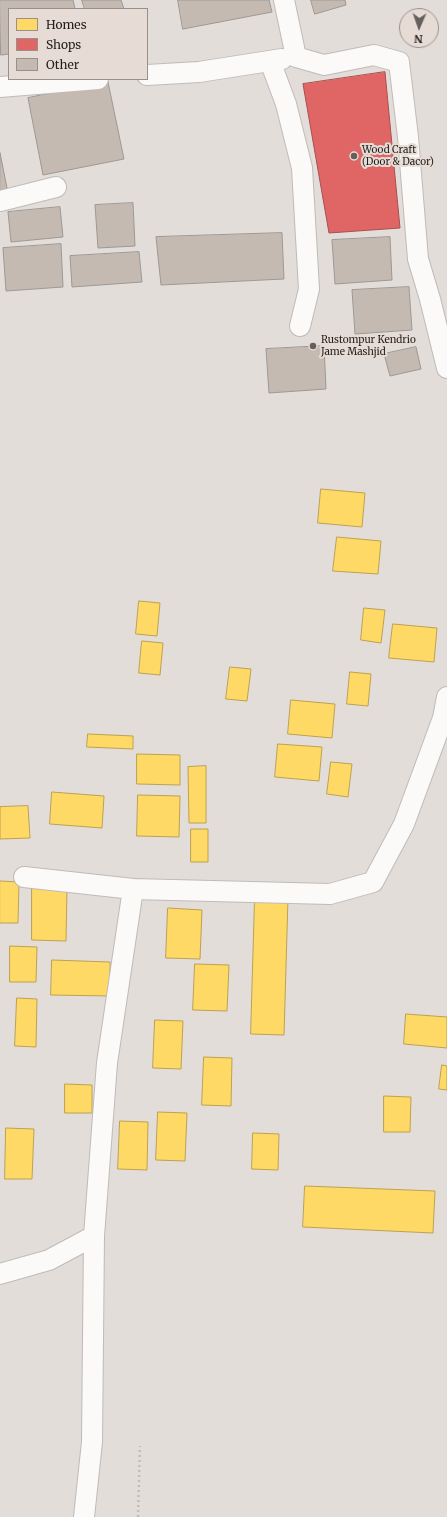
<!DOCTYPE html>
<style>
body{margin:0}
#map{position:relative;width:447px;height:1517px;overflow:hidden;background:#e3ddd9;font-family:Merriweather,serif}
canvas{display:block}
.legend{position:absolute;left:8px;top:8px;width:140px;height:72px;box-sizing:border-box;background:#e7dcd5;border:1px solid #98908b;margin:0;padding:5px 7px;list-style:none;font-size:12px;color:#211d1b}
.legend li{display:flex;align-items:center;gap:8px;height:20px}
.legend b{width:20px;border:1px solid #98908b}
.north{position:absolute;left:399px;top:8px;width:40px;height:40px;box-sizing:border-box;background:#e7dcd5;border:1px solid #98908b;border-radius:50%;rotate:182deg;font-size:11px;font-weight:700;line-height:16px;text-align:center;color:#211d1b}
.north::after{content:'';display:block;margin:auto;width:14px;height:18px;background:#65605e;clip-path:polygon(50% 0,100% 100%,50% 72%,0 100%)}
</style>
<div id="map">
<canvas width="447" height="1517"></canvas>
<ul class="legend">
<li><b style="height:11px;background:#ffd966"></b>Homes</li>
<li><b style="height:11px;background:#e06666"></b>Shops</li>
<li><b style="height:11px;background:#c4bab2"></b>Other</li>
</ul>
<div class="north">N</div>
</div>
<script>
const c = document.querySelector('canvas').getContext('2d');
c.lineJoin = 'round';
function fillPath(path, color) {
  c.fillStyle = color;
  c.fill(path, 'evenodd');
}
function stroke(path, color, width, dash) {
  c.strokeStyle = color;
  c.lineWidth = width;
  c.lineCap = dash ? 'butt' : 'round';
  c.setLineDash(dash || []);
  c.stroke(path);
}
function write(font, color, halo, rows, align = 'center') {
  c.font = font + ' Merriweather,serif';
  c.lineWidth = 4;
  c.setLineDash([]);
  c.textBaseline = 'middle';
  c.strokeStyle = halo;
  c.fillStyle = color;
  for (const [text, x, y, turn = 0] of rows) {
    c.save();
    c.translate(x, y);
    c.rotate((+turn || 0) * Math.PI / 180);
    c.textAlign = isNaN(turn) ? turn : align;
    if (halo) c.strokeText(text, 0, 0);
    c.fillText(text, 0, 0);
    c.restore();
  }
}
const homes = new Path2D(`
 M 321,489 L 365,493 L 362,527 L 318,523 Z
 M 337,537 L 381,541 L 378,574 L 333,571 Z
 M 139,601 L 160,603 L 157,636 L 136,634 Z
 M 364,608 L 385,610 L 381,643 L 361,640 Z
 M 393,624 L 437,628 L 434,662 L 389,658 Z
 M 142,641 L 163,643 L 160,675 L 139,673 Z
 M 230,667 L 251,669 L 247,701 L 226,699 Z
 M 350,672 L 371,674 L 368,706 L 347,704 Z
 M 291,700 L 335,704 L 332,738 L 288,734 Z
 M 88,734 L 133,736 L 133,749 L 87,747 Z
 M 278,744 L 322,747 L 319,781 L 275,777 Z
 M 137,754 L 180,755 L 180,785 L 137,784 Z
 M 331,762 L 352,764 L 348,797 L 327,794 Z
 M 206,766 L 206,823 L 189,823 L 188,767 Z
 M 52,792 L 104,796 L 102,828 L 50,824 Z
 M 138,795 L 180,796 L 179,837 L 137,836 Z
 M 28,806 L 30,838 L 0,839 L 0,807 Z
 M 191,829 L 208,829 L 208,862 L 191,862 Z
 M 0,881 L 19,882 L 18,923 L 0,923 Z
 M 32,887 L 67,888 L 66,941 L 32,940 Z
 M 255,897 L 288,898 L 284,1035 L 251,1034 Z
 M 168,908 L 202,910 L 200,959 L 166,958 Z
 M 10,946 L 37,947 L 36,982 L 10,982 Z
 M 52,960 L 110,962 L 110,996 L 51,995 Z
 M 195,964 L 229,965 L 227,1011 L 193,1010 Z
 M 17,998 L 37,999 L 36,1047 L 15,1046 Z
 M 406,1014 L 447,1017 L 447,1048 L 404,1044 Z
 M 155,1020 L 183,1021 L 181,1069 L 153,1068 Z
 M 204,1057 L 232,1058 L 231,1106 L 202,1105 Z
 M 442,1065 L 447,1066 L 447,1090 L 439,1089 Z
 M 65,1084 L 92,1085 L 92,1113 L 65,1113 Z
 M 384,1096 L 411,1097 L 410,1132 L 384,1132 Z
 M 158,1112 L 187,1113 L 185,1161 L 156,1160 Z
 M 120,1121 L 148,1122 L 147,1170 L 118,1169 Z
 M 6,1128 L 34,1129 L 32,1179 L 5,1179 Z
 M 253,1133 L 279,1134 L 278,1170 L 252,1169 Z
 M 305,1186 L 435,1191 L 433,1233 L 303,1227 Z`);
const shops = new Path2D(`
 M 385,72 L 400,228 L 329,233 L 303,84 Z`);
const building = new Path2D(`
 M 0,0 L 73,0 L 75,9 L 9,9 L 9,54 L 1,55 Z
 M 82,0 L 121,0 L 124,9 L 85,9 Z
 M 178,0 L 269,0 L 272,12 L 183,29 Z
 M 311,0 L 345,0 L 346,5 L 315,14 Z
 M 108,82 L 124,159 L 43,175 L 28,98 Z
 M 0,153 L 8,193 L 0,194 Z
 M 133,203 L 135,246 L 98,248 L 95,205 Z
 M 60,207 L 63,237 L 11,242 L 8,212 Z
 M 282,233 L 284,279 L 161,285 L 156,237 Z
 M 390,237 L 392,280 L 335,284 L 332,240 Z
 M 61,244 L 63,287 L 6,291 L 3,248 Z
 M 139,252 L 142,282 L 72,287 L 70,256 Z
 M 409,287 L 412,330 L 355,334 L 352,290 Z
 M 324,346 L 326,389 L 269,393 L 266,349 Z
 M 416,347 L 421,369 L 390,376 L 384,354 Z`);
const path = new Path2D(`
 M 138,1517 L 140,1446`);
const street = new Path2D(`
 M 284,0 L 296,57 L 324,65 L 374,55 L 399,62 L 408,137 L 418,259 L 430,299 L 447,368
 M 270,61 L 286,104 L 302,168 L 309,289 L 300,326
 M 147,75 L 199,72 L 282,59
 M 0,87 L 98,79
 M 0,201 L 56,187
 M 24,877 L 133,889 L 330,894 L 373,882 L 404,824 L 443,718 L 447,697
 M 0,1274 L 49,1260 L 94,1236
 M 84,1517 L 92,1442 L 94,1236 L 107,1063 L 133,889`);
const markers = [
 [354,156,4,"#65605e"],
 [313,346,4,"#65605e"]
];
const poiNames = [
 ["Wood Craft",362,150],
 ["(Door & Dacor)",362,162],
 ["Rustompur Kendrio",321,340],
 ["Jame Mashjid",321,352]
];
fillPath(homes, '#ffd966');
stroke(homes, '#bca150', 1);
fillPath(shops, '#e06666');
stroke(shops, '#a75050', 1);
fillPath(building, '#c4bab2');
stroke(building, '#9c9895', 1);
stroke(street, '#bfbbb8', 22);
stroke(path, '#bfbdbd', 2.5, [2, 3]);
stroke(street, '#fbfaf9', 20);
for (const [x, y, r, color] of markers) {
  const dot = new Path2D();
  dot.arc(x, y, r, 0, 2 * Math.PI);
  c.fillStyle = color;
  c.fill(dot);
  stroke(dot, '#e7dcd5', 1.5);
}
write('10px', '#211d1b', '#e7dcd5', poiNames, 'left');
</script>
